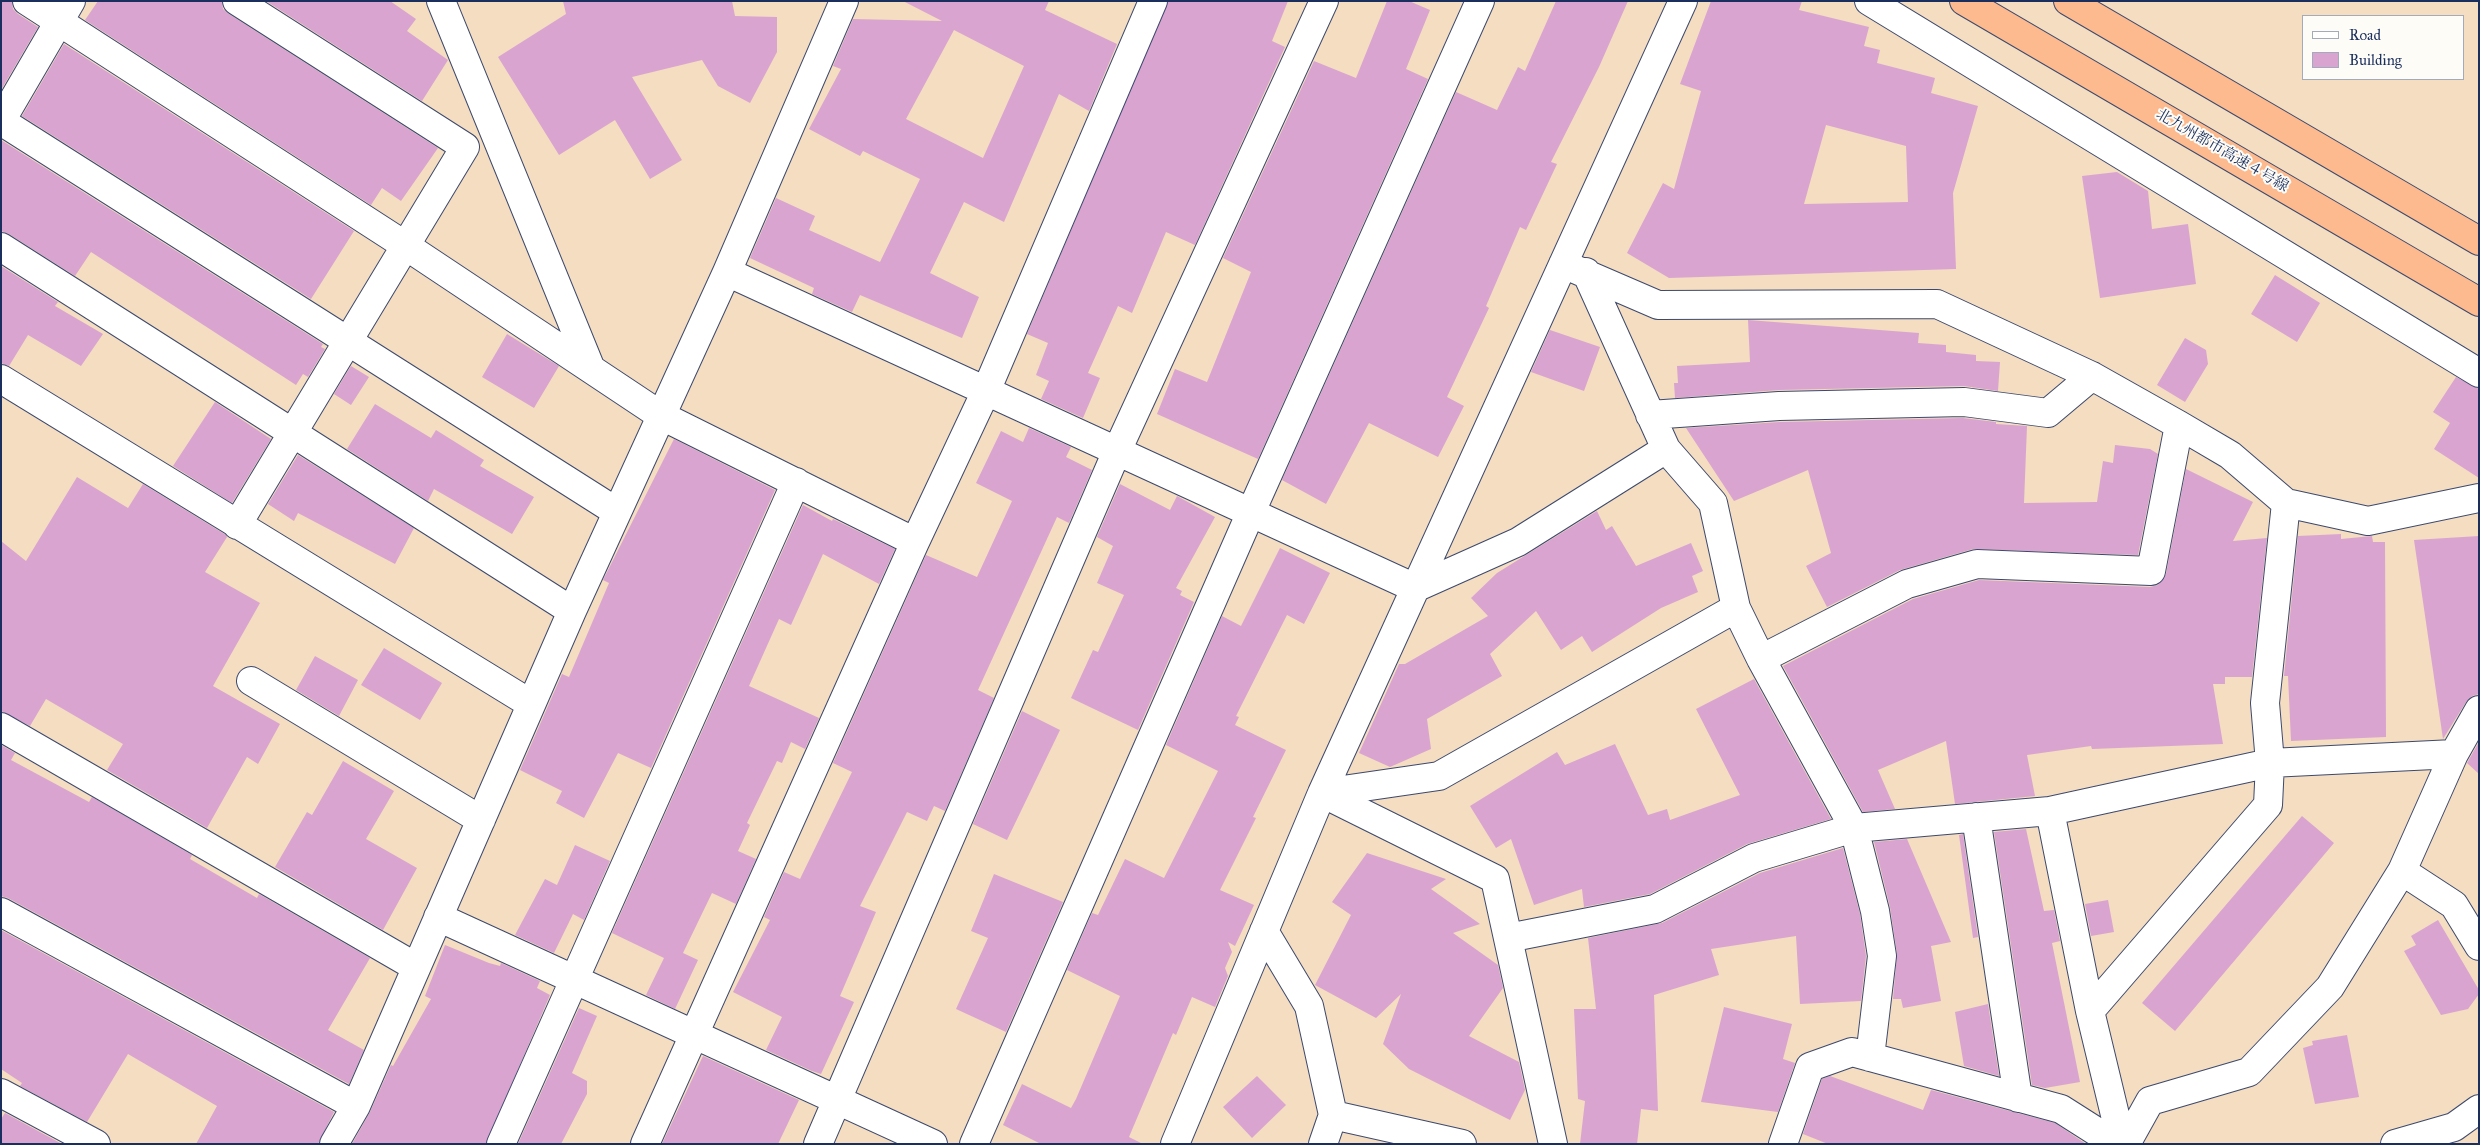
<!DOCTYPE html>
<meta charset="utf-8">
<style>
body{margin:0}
#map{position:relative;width:2480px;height:1145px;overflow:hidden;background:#f4ddc1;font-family:"IM FELL Great Primer",serif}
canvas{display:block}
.frame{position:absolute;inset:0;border:2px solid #1b2f5e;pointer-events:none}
.legend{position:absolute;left:2302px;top:15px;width:162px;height:65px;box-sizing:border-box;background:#fdfcf7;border:1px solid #a3aaba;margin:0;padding:6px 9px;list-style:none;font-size:15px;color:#1b2f5e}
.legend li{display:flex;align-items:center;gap:10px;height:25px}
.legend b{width:25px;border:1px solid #a3aaba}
</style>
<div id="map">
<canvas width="2480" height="1145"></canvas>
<div class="frame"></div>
<ul class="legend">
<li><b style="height:6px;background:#fff"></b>Road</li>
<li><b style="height:14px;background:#daa4d0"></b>Building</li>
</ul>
</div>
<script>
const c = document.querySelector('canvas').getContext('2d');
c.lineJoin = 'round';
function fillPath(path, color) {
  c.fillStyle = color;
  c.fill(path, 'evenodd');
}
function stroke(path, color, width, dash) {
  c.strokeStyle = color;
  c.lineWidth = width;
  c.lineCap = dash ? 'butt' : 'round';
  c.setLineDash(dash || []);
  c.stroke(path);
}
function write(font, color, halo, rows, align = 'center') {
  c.font = font + ' "IM FELL Great Primer","Noto Serif JP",serif';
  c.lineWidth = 4;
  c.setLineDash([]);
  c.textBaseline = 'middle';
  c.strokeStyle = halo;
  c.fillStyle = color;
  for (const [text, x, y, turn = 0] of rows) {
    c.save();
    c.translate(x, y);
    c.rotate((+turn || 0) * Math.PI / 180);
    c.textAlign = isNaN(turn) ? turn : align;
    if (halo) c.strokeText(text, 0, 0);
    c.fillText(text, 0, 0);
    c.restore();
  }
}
const building = new Path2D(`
 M 1,1 L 12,1 L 13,9 L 18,14 L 38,27 L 1,90 Z
 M 98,1 L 222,1 L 223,9 L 229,14 L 438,148 L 401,201 L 382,188 L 371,205 L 85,20 Z
 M 266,1 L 390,1 L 416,19 L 407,31 L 448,60 L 422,101 Z
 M 563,1 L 732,1 L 735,16 L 777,17 L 777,52 L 750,103 L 718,86 L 702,60 L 632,77 L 682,160 L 650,179 L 615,120 L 559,155 L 498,57 L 566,14 Z
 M 903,1 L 1049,1 L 1045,10 L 1117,44 L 1089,111 L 1059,94 L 1004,222 L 964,202 L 930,273 L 979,297 L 962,338 L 860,295 L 852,312 L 812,294 L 814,288 L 750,258 L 776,198 L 815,216 L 809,230 L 880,262 L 920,179 L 863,151 L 860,156 L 809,129 L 841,69 L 833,66 L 853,19 L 942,21 ZM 954,30 L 1024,66 L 983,158 L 906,119 Z
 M 1168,1 L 1288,1 L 1272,41 L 1285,47 L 1195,245 L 1166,232 L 1132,313 L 1118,306 L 1088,373 L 1100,378 L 1083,418 L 1041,399 L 1049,381 L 1036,375 L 1048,343 L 1027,334 Z
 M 1387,1 L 1409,1 L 1430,10 L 1406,69 L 1428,79 L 1258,459 L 1157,414 L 1175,369 L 1207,382 L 1251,272 L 1223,258 L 1314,61 L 1356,78 Z
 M 1556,1 L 1628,1 L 1599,67 L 1551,162 L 1557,164 L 1526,230 L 1520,227 L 1486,306 L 1489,308 L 1447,397 L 1464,406 L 1438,457 L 1369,423 L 1326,504 L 1282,480 L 1456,92 L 1497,110 L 1518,67 L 1525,71 Z
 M 1711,1 L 1802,1 L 1799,10 L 1869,27 L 1864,46 L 1880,50 L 1877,63 L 1935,78 L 1931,93 L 1978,106 L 1953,193 L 1956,269 L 1669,278 L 1627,253 L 1663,183 L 1674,189 L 1701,91 L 1680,84 ZM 1826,125 L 1906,146 L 1908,202 L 1804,204 Z
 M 64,44 L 354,231 L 311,299 L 22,116 Z
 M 1,140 L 323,344 L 321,347 L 325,349 L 308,377 L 303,374 L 296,385 L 91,252 L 75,276 L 9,234 L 1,231 Z
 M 2117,172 L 2148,191 L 2152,229 L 2188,224 L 2196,284 L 2100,298 L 2082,176 Z
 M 1,266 L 58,302 L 55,306 L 103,334 L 81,366 L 28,335 L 9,366 L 1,363 Z
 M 2275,275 L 2320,303 L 2297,342 L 2251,314 Z
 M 1748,320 L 1919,333 L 1918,343 L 1946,345 L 1946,352 L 1976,355 L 1976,361 L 2000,362 L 1998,391 L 1964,386 L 1779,390 L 1675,398 L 1674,383 L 1678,383 L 1677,366 L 1750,362 Z
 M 1550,330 L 1600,347 L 1584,391 L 1531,372 Z
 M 507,334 L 559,366 L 534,408 L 482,377 Z
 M 2185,338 L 2206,350 L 2208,364 L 2185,402 L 2157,385 Z
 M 351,366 L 369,377 L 351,405 L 334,394 Z
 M 2456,377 L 2479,389 L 2479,478 L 2434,449 L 2450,423 L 2433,412 Z
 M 215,402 L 271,439 L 232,503 L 173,466 Z
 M 375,404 L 431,438 L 436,430 L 484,460 L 480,466 L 534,497 L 512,534 L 434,489 L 428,501 L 347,449 Z
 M 1963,418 L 1996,422 L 1996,424 L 2027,426 L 2024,503 L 2097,502 L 2103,461 L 2113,463 L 2115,445 L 2150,449 L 2158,454 L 2138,555 L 1973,549 L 1900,570 L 1827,607 L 1806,566 L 1831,553 L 1808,470 L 1734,501 L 1686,428 L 1780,422 Z
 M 1029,428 L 1071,447 L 1066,457 L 1092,470 L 1069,523 L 1057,517 L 978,690 L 994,698 L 945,811 L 934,806 L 927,821 L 907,812 L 860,906 L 876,912 L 840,996 L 854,1002 L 821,1074 L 812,1071 L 766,1050 L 782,1017 L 733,992 L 770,920 L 764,917 L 784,872 L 800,879 L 852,772 L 833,763 L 926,555 L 977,577 L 1012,501 L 976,483 L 1001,431 L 1023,442 Z
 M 674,439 L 775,490 L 651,768 L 618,753 L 584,818 L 556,803 L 562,791 L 520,770 L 562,674 L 569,677 L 609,583 L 603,580 Z
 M 298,455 L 414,528 L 395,564 L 298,513 L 294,521 L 268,504 Z
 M 2186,469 L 2253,502 L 2233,541 L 2267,538 L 2252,677 L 2225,677 L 2225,684 L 2213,684 L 2223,744 L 2092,749 L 2091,746 L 2027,755 L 2035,796 L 1955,804 L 1946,741 L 1878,770 L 1895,809 L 1863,812 L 1783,666 L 1913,599 L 1979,580 L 2150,587 L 2158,585 L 2166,574 Z
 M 77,477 L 128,508 L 143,484 L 226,535 L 227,537 L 205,572 L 260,603 L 213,686 L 280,724 L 258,764 L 247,757 L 207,828 L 107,770 L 123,744 L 46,699 L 30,726 L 1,711 L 1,541 L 26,561 Z
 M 1120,484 L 1170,510 L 1177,496 L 1215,517 L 1176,588 L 1182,591 L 1180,595 L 1194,602 L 1138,730 L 1071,698 L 1093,650 L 1098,652 L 1124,595 L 1097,583 L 1113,546 L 1097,537 Z
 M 803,505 L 832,521 L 833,519 L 895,549 L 879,584 L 823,554 L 791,625 L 779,619 L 749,686 L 819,718 L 805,749 L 791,742 L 782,763 L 777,761 L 747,823 L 750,825 L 738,851 L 756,859 L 736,904 L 712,893 L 683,953 L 698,960 L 675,1009 L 646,995 L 664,958 L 612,933 Z
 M 1597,511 L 1606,530 L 1612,526 L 1636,566 L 1691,543 L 1703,571 L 1692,576 L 1698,592 L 1661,608 L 1592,652 L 1582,636 L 1561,650 L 1536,611 L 1490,654 L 1502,676 L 1427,719 L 1431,749 L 1390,767 L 1359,753 L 1399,664 L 1405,664 L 1488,616 L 1471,598 L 1497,573 Z
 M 2341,534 L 2341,539 L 2372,536 L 2373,542 L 2385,542 L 2386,737 L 2291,741 L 2288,676 L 2284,676 L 2298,536 Z
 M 2479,536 L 2479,694 L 2472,696 L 2466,702 L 2443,739 L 2414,540 Z
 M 1280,548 L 1330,573 L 1304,624 L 1287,615 L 1236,716 L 1239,717 L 1235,725 L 1286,750 L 1253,817 L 1256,818 L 1220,890 L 1254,905 L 1235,946 L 1228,942 L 1232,952 L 1225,968 L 1228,976 L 1215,1007 L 1192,997 L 1176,1035 L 1173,1033 L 1129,1137 L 1143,1144 L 1041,1144 L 1003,1125 L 1022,1084 L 1071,1108 L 1076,1099 L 1120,996 L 1067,970 L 1092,913 L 1098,915 L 1125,859 L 1164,878 L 1218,771 L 1166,745 L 1222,616 L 1241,626 Z
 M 384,648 L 442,683 L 420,720 L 361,685 Z
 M 315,656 L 358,680 L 339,716 L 296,690 Z
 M 1754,679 L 1831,819 L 1747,844 L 1650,894 L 1584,907 L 1582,889 L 1534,905 L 1511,839 L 1496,848 L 1470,806 L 1557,752 L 1565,765 L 1615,744 L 1648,815 L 1667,809 L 1670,820 L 1740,795 L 1696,709 Z
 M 1022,711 L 1060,730 L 1007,840 L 973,824 Z
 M 2479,742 L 2479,774 L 2467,763 Z
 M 1,745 L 15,753 L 11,760 L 89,802 L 92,797 L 192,855 L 190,859 L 257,898 L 259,894 L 370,958 L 328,1030 L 364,1050 L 349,1084 L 8,898 L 1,896 Z
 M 343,761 L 394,791 L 366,839 L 417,868 L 383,930 L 275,867 L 307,812 L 312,815 Z
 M 2302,816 L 2334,843 L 2175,1031 L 2142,1003 Z
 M 2026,829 L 2044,911 L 2054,910 L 2060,941 L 2052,943 L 2080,1082 L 2045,1088 L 2032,1085 L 1994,832 Z
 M 1963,834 L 1978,937 L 1973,938 L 1959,835 Z
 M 1907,839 L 1951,942 L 1931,946 L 1941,1001 L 1903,1008 L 1901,999 L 1893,999 L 1897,954 L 1890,907 L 1874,842 Z
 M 575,845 L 610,861 L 584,920 L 573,914 L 554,953 L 515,935 L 545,879 L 557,885 Z
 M 1843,848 L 1860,914 L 1866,956 L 1861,1001 L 1800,1004 L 1796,936 L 1711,949 L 1719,975 L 1654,995 L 1658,1111 L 1641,1109 L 1637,1144 L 1580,1144 L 1585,1101 L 1578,1099 L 1574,1009 L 1596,1009 L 1588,938 L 1662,923 L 1760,873 Z
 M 1367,853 L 1446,879 L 1431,889 L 1480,924 L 1453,933 L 1498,965 L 1503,988 L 1469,1036 L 1519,1062 L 1525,1090 L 1510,1120 L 1409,1069 L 1383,1044 L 1401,994 L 1376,1018 L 1315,985 L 1351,915 L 1332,902 Z
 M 994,874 L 1063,902 L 1006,1032 L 956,1009 L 988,938 L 971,931 Z
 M 2108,900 L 2114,932 L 2091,936 L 2085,904 Z
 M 2438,920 L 2479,990 L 2479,994 L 2468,1009 L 2441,1015 L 2404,951 L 2416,945 L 2411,936 Z
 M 1,930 L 334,1112 L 318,1144 L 196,1144 L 217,1106 L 128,1054 L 87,1122 L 20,1086 L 22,1083 L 1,1069 Z
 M 445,945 L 489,963 L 500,966 L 501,963 L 540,981 L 537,988 L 550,995 L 486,1144 L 352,1144 L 370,1112 L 391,1065 L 393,1066 L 431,999 L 425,996 Z
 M 1988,1004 L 1999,1076 L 1964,1066 L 1955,1012 Z
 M 1724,1007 L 1792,1024 L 1783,1059 L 1795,1063 L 1778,1112 L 1701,1102 Z
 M 579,1008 L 597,1016 L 572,1073 L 587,1081 L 587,1094 L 561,1144 L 518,1144 Z
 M 2347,1035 L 2359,1097 L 2315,1104 L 2303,1048 L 2313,1045 L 2312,1041 Z
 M 703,1056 L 799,1100 L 778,1144 L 662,1144 Z
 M 1257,1076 L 1286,1105 L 1252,1138 L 1223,1107 Z
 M 1830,1076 L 1923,1110 L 1931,1090 L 2055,1123 L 2086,1144 L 1828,1144 L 1803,1134 L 1822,1079 Z
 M 5,1113 L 62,1144 L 1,1144 L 1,1119 Z`);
const minor = new Path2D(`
 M 27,1 L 406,246 L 660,415 L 915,542 L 986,391 L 1153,1
 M 237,1 L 465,147 L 237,525
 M 441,1 L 591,369
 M 1869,1 L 2479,373
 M 1,121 L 617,512
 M 1,121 L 71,1
 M 1,247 L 572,611
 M 1563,264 L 1658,305 L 1937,304 L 2092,376 L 2179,425 L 2230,455 L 2286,503 L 2368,521 L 2479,498
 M 727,272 L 1415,588 L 1518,542 L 1666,449
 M 1586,272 L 1666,449 L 1713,503 L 1736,608 L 1761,659 L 1854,828 L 1875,911 L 1882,956 L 1870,1057
 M 1,379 L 531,704
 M 1650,415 L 1779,406 L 1964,402 L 2048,413 L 2092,376
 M 1761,659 L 1907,584 L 1977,564 L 2151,571 L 2179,425
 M 251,681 L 481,820
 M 1,727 L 416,967
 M 1322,793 L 1495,879 L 1553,1144
 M 1322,793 L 1439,776 L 1736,608
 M 2050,811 L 2090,1011 L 2122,1144
 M 1976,817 L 2018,1098
 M 2402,871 L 2454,905 L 2479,946
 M 1,912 L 356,1106
 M 438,917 L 933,1144
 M 1264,931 L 1309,1006 L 1333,1115 L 1323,1144
 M 1508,938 L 1655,909 L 1754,858 L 1854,828 L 2050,811 L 2270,763 L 2454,754
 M 2090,1011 L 2268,805 L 2270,763 L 2265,703 L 2286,503
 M 1,1093 L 96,1144
 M 1333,1115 L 1462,1144
 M 334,1144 L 356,1106 L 572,611 L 727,272 L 844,1
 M 501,1144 L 796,482
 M 645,1144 L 915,542
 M 818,1144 L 1117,451 L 1324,1
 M 974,1144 L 1251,512 L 1480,1
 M 1175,1144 L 1322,793 L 1683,1
 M 1783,1144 L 1810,1067 L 1852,1052 L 2061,1109 L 2116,1144
 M 2126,1144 L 2150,1101 L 2249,1072 L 2330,987 L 2402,871 L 2454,754 L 2479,710
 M 2395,1144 L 2454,1127 L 2479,1109`);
const highway = new Path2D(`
 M 1964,1 L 2479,302
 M 2068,1 L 2479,241`);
const streetNames = [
 ["北九州都市高速４号線",2222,151,30]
];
fillPath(building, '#daa4d0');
stroke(minor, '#3c496d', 30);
stroke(highway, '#3c496d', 30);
stroke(minor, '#fff', 28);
stroke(highway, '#fcba8e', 28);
write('15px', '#1b2f5e', '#fdfcf7', streetNames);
</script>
